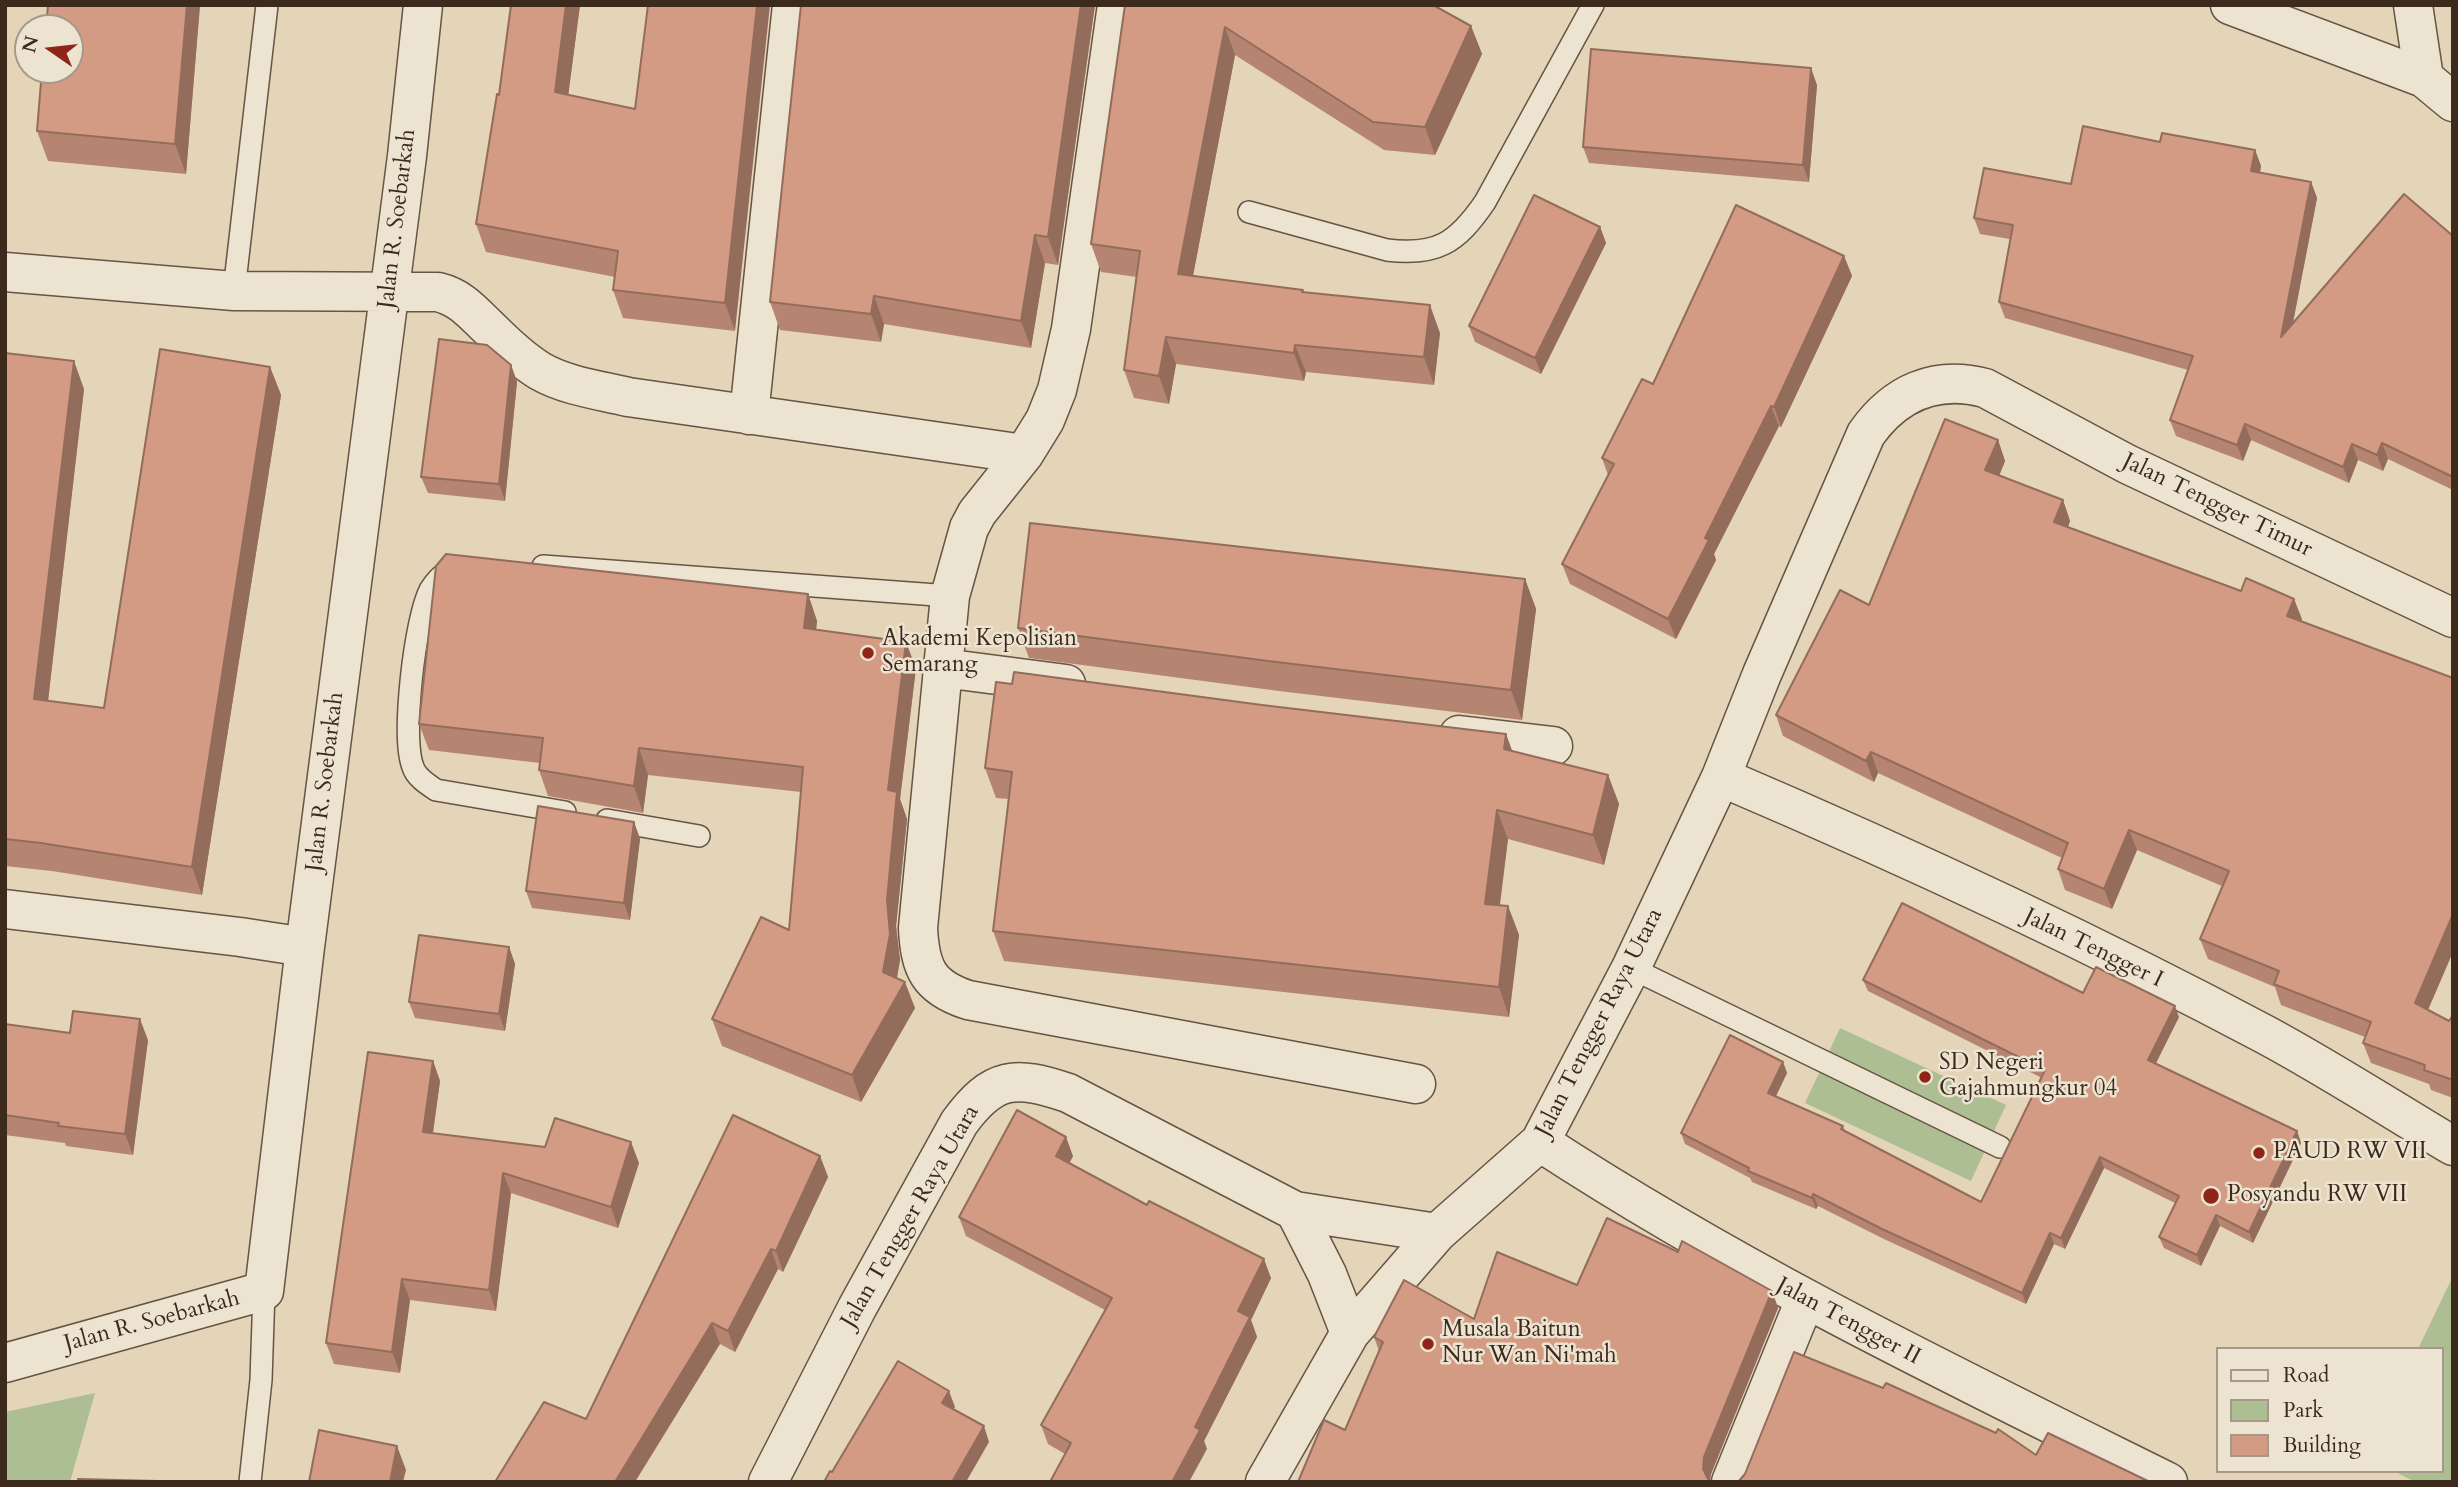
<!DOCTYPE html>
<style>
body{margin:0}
#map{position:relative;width:2458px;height:1487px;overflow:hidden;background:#e4d4b8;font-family:Cardo,serif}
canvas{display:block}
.frame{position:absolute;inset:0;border:7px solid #3c2a1d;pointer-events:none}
.legend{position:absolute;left:2216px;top:1347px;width:228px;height:126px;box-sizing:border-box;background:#ede3d1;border:2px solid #a69989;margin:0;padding:9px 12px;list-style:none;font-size:21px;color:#3c2a1d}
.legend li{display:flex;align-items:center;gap:14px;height:35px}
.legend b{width:35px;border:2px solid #a69989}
.north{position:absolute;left:14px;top:14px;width:70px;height:70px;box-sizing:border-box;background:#ede3d1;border:2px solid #a69989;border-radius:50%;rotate:284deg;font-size:19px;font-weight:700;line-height:28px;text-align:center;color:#3c2a1d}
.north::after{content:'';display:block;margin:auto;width:24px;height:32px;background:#8f2418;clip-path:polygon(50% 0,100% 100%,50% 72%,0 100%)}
</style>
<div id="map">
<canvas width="2458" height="1487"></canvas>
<div class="frame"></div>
<ul class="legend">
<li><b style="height:9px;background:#ede3d1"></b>Road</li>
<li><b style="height:19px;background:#aebe93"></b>Park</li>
<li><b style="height:19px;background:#d39b84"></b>Building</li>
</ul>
<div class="north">N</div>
</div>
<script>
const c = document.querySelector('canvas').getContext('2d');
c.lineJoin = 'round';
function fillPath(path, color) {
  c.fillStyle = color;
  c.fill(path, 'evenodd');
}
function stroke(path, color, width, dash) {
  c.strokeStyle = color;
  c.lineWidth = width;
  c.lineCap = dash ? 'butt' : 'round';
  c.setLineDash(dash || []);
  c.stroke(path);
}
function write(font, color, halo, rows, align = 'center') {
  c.font = font + ' Cardo,serif';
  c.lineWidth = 5;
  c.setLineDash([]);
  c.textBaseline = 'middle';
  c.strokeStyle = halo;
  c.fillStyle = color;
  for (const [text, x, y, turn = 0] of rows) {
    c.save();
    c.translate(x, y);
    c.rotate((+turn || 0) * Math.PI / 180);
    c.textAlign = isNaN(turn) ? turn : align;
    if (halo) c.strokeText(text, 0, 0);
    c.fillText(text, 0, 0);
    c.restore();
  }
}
const green = new Path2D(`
 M 1840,1028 L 2006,1105 L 1971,1181 L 1805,1103 Z
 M 2453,1276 L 2453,1482 L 2415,1482 L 2394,1471 L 2442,1471 L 2442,1349 L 2418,1349 Z
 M 95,1393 L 70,1482 L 5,1482 L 5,1412 Z`);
const lane = new Path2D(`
 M 1249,212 L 1387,250 C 1437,256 1457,243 1485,202 L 1593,5
 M 234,291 L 267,5
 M 543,566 L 950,596
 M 453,567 C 444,573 436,580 430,590 C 415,619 401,737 413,767 C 416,777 427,784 436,790 L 565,812
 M 607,820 L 699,836
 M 1631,968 L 2000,1147
 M 250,1482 L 261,1380 L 264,1291`);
const street = new Path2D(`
 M 1117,5 L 1071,329 L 1057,390 L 1045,420 L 1024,454 L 977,513 L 969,528 L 950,596 L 918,928 C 920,968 928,987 968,1000 L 1416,1084
 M 2230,5 L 2424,78 L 2453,102
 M 2413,5 L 2424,78
 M 5,272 L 234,291 L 438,292 C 462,298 473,313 490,329 C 505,344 522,360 540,371 C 566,386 599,390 628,397 L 1024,454
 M 749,415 L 792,5
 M 943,668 L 1066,684
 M 1459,735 L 1553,746
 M 1721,777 C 1906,856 2089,941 2266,1035 C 2329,1069 2391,1109 2453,1146
 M 5,909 L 240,937 L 305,947
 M 1540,1142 C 1742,1274 1952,1375 2168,1482
 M 1295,1211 L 1327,1274 L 1350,1333
 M 5,1363 L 264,1291 L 305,947 L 407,156 L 423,5
 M 768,1482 L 857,1308 L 959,1123 C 993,1076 1015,1075 1068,1093 L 1295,1211 L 1437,1233 L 1540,1142 L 1631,968 L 1721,777 L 1762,674 L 1866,434 C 1895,393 1935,375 1985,388 L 2127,464 L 2453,618
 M 1265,1482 L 1350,1333 L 1437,1233
 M 1731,1482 L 1805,1300`);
const wall = new Path2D(`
 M 200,5 L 186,174 L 48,161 L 37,131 Z
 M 511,5 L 580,5 L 568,95 L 635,109 L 648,5 L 735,331 L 623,318 L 613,290 L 615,277 L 486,252 L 476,224 L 499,95 Z
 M 1095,5 L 1058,265 L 1045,263 L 1031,348 L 884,324 L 881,342 L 780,330 L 770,302 Z
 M 1125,5 L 1471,26 L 1482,54 L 1435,155 L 1384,150 L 1235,55 L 1193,276 L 1303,290 L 1303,292 L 1440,333 L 1434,385 L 1306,372 L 1304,381 L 1176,364 L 1169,404 L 1134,398 L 1124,370 L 1137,277 L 1101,272 L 1091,244 Z
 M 1817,85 L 1809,182 L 1589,163 L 1583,147 Z
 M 2160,142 L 2255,150 L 2261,166 L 2260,173 L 2311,182 L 2317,198 L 2293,323 L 2453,236 L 2453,490 L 2388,459 L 2383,471 L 2358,460 L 2349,483 L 2251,440 L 2243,461 L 2176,436 L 2170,420 L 2188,370 L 2005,318 L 1999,302 L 2010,239 L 1980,234 L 1974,218 L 2071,184 Z
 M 1600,227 L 1606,243 L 1541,374 L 1475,342 L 1469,326 Z
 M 1844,256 L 1852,276 L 1781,427 L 1779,426 L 1714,554 L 1716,560 L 1676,639 L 1570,584 L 1562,564 L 1608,475 L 1602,458 L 1653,384 Z
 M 5,353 L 84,389 L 48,701 L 104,708 L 270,367 L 281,395 L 202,895 L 52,871 L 5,866 Z
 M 511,365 L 517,382 L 505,501 L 428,493 L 421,477 Z
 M 1998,440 L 2005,461 L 1999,476 L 2063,500 L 2070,521 L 2068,527 L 2241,591 L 2294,599 L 2428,1010 L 2449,1021 L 2453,1015 L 2453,1098 L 2431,1090 L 2429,1084 L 2371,1063 L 2363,1043 L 2365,1037 L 2281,1005 L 2275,987 L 2208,959 L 2200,939 L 2222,886 L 2137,850 L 2112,909 L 2065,890 L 2058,869 L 2062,858 L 1878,773 L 1874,782 L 1783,736 L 1776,715 L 1869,605 Z
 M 1525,579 L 1536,609 L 1522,720 L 1279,691 L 1029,658 L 1018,628 Z
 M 808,594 L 817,621 L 816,630 L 916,668 L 900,799 L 907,819 L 896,926 L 900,960 L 897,978 L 915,1008 L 861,1102 L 722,1046 L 712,1019 L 789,930 L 801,792 L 648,775 L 643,813 L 548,796 L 539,770 L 540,763 L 429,750 L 419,724 Z
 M 1012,684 L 1262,705 L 1506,734 L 1512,751 L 1608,775 L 1619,804 L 1604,865 L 1508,839 L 1500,905 L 1508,906 L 1519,935 L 1509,1017 L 1004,961 L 993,931 L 1008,799 L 996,798 L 985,768 Z
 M 634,822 L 640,839 L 630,920 L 532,908 L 526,891 Z
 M 509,947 L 515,964 L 505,1031 L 415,1018 L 409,1002 Z
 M 1863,980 L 2083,993 L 2179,1017 L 2156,1063 L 2297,1131 L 2301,1143 L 2253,1243 L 2220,1226 L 2201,1266 L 2164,1248 L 2159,1237 L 2175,1203 L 2104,1168 L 2065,1249 L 2054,1244 L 2026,1304 L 1886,1240 L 1818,1206 L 1816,1209 L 1752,1182 L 1750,1178 L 1685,1144 L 1681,1133 L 1783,1062 L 1787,1073 L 1776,1096 L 1843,1126 L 1845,1131 L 1981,1202 L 2042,1078 L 1868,991 Z
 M 5,1024 L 70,1033 L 148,1040 L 133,1155 L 66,1146 L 65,1143 L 5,1135 Z
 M 433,1061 L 440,1081 L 433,1133 L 639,1163 L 618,1228 L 511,1193 L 496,1311 L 410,1300 L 400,1373 L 334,1364 L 326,1343 Z
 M 820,1156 L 828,1177 L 783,1272 L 778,1269 L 735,1352 L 720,1344 L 586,1419 Z
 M 1073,1156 L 1069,1163 L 1271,1278 L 1251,1320 L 1257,1337 L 1204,1441 L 1207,1449 L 1065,1454 L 1048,1444 L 1041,1425 L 1105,1310 L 966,1236 L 959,1217 Z
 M 1678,1252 L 1772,1291 L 1778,1308 L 1711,1474 L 1379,1351 L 1374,1337 L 1474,1319 Z`);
const shadedWall = new Path2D(`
 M 187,5 L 200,5 L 186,174 L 175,144 Z
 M 566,5 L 580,5 L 565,120 L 555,92 Z
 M 757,5 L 770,5 L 735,331 L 725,303 Z
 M 1081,5 L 1095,5 L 1058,265 L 1048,237 Z
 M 1471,26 L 1482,54 L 1435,155 L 1425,127 Z
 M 1225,27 L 1235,55 L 1188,302 L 1178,274 Z
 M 1811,68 L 1817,85 L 1809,182 L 1803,165 Z
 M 2255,150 L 2261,166 L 2257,187 L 2251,171 Z
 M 2311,182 L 2317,198 L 2287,353 L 2281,337 Z
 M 1600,227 L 1606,243 L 1541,374 L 1535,358 Z
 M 1035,235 L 1045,263 L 1031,348 L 1021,321 Z
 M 1844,256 L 1852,276 L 1781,427 L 1774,407 Z
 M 874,296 L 884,324 L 881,342 L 871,314 Z
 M 1430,305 L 1440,333 L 1434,385 L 1424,357 Z
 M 1166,337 L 1176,364 L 1169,404 L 1159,376 Z
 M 1295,345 L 1306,372 L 1304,381 L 1294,353 Z
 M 74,361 L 84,389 L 45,727 L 34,699 Z
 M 511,365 L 517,382 L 505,501 L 499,484 Z
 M 270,367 L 281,395 L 202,895 L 192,867 Z
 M 1771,406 L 1779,426 L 1714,554 L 1716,560 L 1676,639 L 1668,619 L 1705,538 Z
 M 2245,424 L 2251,440 L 2243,461 L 2237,445 Z
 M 1998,440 L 2005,461 L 1993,491 L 1985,470 Z
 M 2382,443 L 2388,459 L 2383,471 L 2377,455 Z
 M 2352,444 L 2358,460 L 2349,483 L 2343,467 Z
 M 2063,500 L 2070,521 L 2062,543 L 2054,522 Z
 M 1525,579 L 1536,609 L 1522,720 L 1511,690 Z
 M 808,594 L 817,621 L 813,655 L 804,628 Z
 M 2294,599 L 2302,619 L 2295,637 L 2287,616 Z
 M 906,642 L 916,668 L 900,799 L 907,819 L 896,926 L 900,960 L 893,999 L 883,972 L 887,900 L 888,790 Z
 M 1506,734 L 1517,764 L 1504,749 Z
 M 639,748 L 648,775 L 643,813 L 634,786 Z
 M 1871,752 L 1878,773 L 1874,782 L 1866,761 Z
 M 1608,775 L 1619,804 L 1604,865 L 1593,835 Z
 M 1497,810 L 1508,839 L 1496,933 L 1485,904 Z
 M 634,822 L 640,839 L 630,920 L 624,903 Z
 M 2129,830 L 2137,850 L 2112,909 L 2104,889 Z
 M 1508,906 L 1519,935 L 1509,1017 L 1499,987 Z
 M 2453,914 L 2453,952 L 2422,1024 L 2415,1003 Z
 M 509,947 L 515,964 L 505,1031 L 499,1014 Z
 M 905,982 L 915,1008 L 861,1102 L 852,1075 Z
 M 2175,1006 L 2179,1017 L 2152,1071 L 2148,1060 Z
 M 140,1019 L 148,1040 L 133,1155 L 125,1134 Z
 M 433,1061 L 440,1081 L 430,1153 L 423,1132 Z
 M 1783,1062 L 1787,1073 L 1772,1104 L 1768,1093 Z
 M 2297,1131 L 2301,1143 L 2253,1243 L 2249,1232 Z
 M 1066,1137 L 1073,1156 L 1063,1176 L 1056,1156 Z
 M 631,1142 L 639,1163 L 618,1228 L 611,1207 Z
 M 820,1156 L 828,1177 L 783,1272 L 776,1251 Z
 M 2100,1157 L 2104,1168 L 2065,1249 L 2061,1238 Z
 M 503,1173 L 511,1193 L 496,1311 L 489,1290 Z
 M 1813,1194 L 1818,1206 L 1816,1209 L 1812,1198 Z
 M 2216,1215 L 2220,1226 L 2201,1266 L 2197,1255 Z
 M 2050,1233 L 2054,1244 L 2026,1304 L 2022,1293 Z
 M 771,1249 L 778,1269 L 735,1352 L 728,1331 Z
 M 1264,1259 L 1271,1278 L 1251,1320 L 1257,1337 L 1204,1441 L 1207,1449 L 1189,1482 L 1172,1482 L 1195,1427 L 1238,1311 Z
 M 402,1279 L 410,1300 L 400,1373 L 392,1352 Z
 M 1772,1291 L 1778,1308 L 1711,1474 L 1710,1482 L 1703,1469 L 1704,1457 Z
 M 712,1323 L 720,1344 L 635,1482 L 615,1482 Z
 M 949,1391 L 955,1407 L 948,1418 L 942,1403 Z
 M 984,1426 L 989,1442 L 966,1482 L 952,1482 Z
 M 397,1446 L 406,1470 L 403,1482 L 390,1482 Z`);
const building = new Path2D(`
 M 48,5 L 187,5 L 175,144 L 37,131 L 42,70 L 70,70 L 70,28 L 46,28 Z
 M 511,5 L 566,5 L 555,92 L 635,109 L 648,5 L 757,5 L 725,303 L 613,290 L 618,251 L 476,224 L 497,94 L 499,95 Z
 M 801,5 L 1081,5 L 1048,237 L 1035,235 L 1021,321 L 874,296 L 871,314 L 770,302 Z
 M 1125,5 L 1433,5 L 1471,26 L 1425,127 L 1373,122 L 1225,27 L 1178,274 L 1303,290 L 1302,292 L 1430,305 L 1424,357 L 1295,345 L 1294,353 L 1166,337 L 1159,376 L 1124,370 L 1140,251 L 1091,244 Z
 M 1591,49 L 1811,68 L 1803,165 L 1583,147 Z
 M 2083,126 L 2160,142 L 2162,133 L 2255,150 L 2251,171 L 2311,182 L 2281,337 L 2404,194 L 2453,236 L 2453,477 L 2382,443 L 2377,455 L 2352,444 L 2343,467 L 2245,424 L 2237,445 L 2170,420 L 2193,356 L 1999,302 L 2013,225 L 1974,218 L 1984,168 L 2071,184 Z
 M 1534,195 L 1600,227 L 1535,358 L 1469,326 Z
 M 1736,205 L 1844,256 L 1774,407 L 1771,406 L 1705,538 L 1709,540 L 1668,619 L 1562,564 L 1614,464 L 1602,458 L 1642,379 L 1653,384 Z
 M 439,339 L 487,345 L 511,365 L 499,484 L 421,477 Z
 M 160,349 L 270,367 L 192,867 L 41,843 L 5,839 L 5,353 L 74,361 L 34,699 L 104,708 Z
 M 1945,419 L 1998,440 L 1985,470 L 2063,500 L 2054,522 L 2241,591 L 2246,578 L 2294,599 L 2287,616 L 2453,678 L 2453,914 L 2415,1003 L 2449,1021 L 2453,1015 L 2453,1080 L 2424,1070 L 2425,1065 L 2363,1043 L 2371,1022 L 2274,984 L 2279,971 L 2200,939 L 2229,871 L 2129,830 L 2104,889 L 2058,869 L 2068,843 L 1871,752 L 1866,761 L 1776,715 L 1840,590 L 1869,605 Z
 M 1030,523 L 1525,579 L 1511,690 L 1268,661 L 1018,628 Z
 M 446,554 L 808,594 L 804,628 L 906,642 L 888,790 L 897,792 L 887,900 L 890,934 L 883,972 L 905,982 L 852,1075 L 712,1019 L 761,917 L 789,930 L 803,767 L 639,748 L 634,786 L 539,770 L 543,738 L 419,724 L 436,566 Z
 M 1014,672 L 1262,705 L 1506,734 L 1504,749 L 1608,775 L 1593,835 L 1497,810 L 1485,904 L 1508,906 L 1499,987 L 993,931 L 1012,772 L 985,768 L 996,682 L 1012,684 Z
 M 538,806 L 634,822 L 624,903 L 526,891 Z
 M 1902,903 L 2083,993 L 2096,967 L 2175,1006 L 2148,1060 L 2297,1131 L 2249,1232 L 2216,1215 L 2197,1255 L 2159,1237 L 2179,1196 L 2100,1157 L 2061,1238 L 2050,1233 L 2022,1293 L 1882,1229 L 1813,1194 L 1812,1198 L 1748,1171 L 1749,1168 L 1681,1133 L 1730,1035 L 1783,1062 L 1768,1093 L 1843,1126 L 1841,1129 L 1981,1202 L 2045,1070 L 1863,980 Z
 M 419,935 L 509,947 L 499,1014 L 409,1002 Z
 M 73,1011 L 140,1019 L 125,1134 L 58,1126 L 59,1123 L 5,1115 L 5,1024 L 70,1033 Z
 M 368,1052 L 433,1061 L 423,1132 L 545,1147 L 555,1118 L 631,1142 L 611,1207 L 503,1173 L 489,1290 L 402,1279 L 392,1352 L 326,1343 Z
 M 1017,1110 L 1066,1137 L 1056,1156 L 1147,1205 L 1149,1201 L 1264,1259 L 1238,1311 L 1250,1317 L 1195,1427 L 1200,1430 L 1172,1482 L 1050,1482 L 1071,1443 L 1041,1425 L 1112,1298 L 959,1217 Z
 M 733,1115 L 820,1156 L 776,1251 L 771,1249 L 728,1331 L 712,1323 L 615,1482 L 495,1482 L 544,1402 L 586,1419 Z
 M 1607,1218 L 1678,1252 L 1682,1241 L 1772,1291 L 1704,1457 L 1703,1469 L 1708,1479 L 1712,1482 L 1298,1482 L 1324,1420 L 1345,1430 L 1383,1342 L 1374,1337 L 1404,1280 L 1474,1319 L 1497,1252 L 1577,1285 Z
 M 1794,1352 L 1883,1388 L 1886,1383 L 1996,1433 L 1998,1429 L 2036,1455 L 2048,1433 L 2150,1482 L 1738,1482 L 1745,1474 Z
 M 898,1361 L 949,1391 L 942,1403 L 984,1426 L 952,1482 L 824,1482 L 830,1471 L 832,1472 Z
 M 319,1430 L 397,1446 L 390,1482 L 309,1482 Z
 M 78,1479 L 158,1481 L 158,1482 L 78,1482 Z`);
const markers = [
 [868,653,7,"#8f2418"],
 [1925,1077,7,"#8f2418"],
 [2259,1153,7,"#8f2418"],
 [2211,1196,9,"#8f2418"],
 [1428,1344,7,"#8f2418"]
];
const streetNames = [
 ["Jalan R. Soebarkah",398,219,-83],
 ["Jalan Tengger Timur",2217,506,26],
 ["Jalan R. Soebarkah",326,782,-83],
 ["Jalan Tengger I",2093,949,26],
 ["Jalan Tengger Raya Utara",1600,1023,-63],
 ["Jalan Tengger Raya Utara",911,1217,-60],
 ["Jalan R. Soebarkah",152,1322,-15],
 ["Jalan Tengger II",1848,1322,28]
];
const poiNames = [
 ["Akademi Kepolisian",882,640],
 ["Semarang",882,666],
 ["SD Negeri",1939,1064],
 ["Gajahmungkur 04",1939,1090],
 ["PAUD RW VII",2273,1153],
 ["Posyandu RW VII",2227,1196],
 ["Musala Baitun",1442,1331],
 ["Nur Wan Ni'mah",1442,1357]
];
fillPath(green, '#aebe93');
stroke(lane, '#665444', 24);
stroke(street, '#665444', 41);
stroke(lane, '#ede3d1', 21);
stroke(street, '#ede3d1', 38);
fillPath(wall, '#b58572');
fillPath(shadedWall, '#946c5c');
fillPath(building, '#d39b84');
stroke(building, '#946c5c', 2);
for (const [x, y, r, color] of markers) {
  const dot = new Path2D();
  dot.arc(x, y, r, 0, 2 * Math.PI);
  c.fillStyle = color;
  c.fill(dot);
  stroke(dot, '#ede3d1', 2.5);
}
write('23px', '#3c2a1d', '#ede3d1', streetNames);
write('23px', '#3c2a1d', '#ede3d1', poiNames, 'left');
</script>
